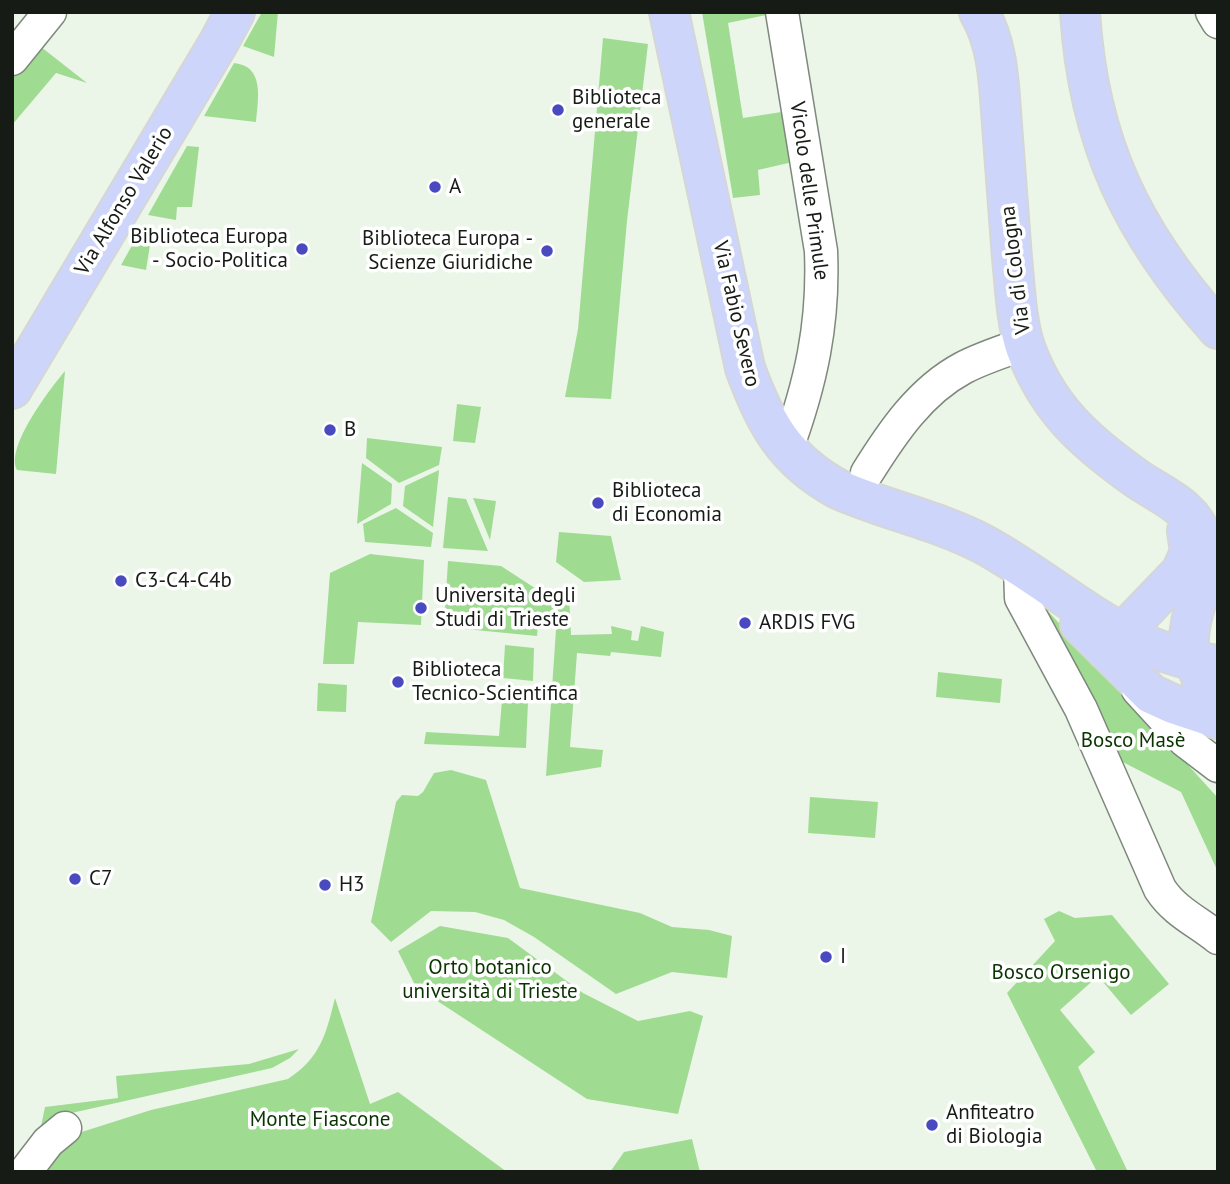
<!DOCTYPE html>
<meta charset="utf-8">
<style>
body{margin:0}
#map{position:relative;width:1230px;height:1184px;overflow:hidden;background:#ebf6e9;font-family:"PT Sans",sans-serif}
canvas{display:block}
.frame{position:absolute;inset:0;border:14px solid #171b16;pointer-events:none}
</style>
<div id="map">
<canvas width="1230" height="1184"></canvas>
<div class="frame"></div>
</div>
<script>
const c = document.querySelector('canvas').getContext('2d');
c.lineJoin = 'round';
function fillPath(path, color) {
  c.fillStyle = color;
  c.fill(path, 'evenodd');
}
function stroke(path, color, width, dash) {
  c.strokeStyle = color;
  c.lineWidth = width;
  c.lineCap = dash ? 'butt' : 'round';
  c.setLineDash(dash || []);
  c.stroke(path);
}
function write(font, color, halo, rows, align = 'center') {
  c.font = font + ' "PT Sans",sans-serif';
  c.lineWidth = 7;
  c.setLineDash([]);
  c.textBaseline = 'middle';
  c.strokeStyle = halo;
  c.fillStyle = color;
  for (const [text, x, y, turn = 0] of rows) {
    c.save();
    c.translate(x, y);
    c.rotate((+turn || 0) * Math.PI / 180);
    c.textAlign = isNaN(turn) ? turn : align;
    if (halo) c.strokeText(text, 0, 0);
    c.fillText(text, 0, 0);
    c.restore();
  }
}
const green = new Path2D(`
 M 262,12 L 278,12 L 274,57 L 243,46 Z
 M 702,12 L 771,12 L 771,14 L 728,23 L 743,118 L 788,111 L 797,161 L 758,170 L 760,195 L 733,198 Z
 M 603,38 L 648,44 L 627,221 L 611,399 L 565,397 L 578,329 Z
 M 36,43 L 87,83 L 56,73 L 12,125 L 12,76 Z
 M 234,63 C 265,66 258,99 256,122 L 204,116 Z
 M 187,146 L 199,147 L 192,207 L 177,207 L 176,220 L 148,215 Z
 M 143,226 L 153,226 L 146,270 L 121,265 Z
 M 65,371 L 56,474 L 17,470 C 5,447 50,389 65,371 Z
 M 457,404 L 481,407 L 475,443 L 453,441 Z
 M 367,438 L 442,447 L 439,465 L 399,483 L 366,458 Z
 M 362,463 L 392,484 L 391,504 L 357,524 Z
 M 439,470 L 439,471 L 433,527 L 403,506 L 405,486 Z
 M 448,497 L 466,499 L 488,551 L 443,548 Z
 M 473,498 L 496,501 L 490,540 Z
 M 396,508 L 433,533 L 431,547 L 365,542 L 363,524 Z
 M 559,532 L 611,536 L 621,580 L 584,582 L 556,562 Z
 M 370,554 L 424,560 L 421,625 L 358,622 L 354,664 L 323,664 L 330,573 Z
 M 448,561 L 501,566 L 541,592 L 569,595 L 571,635 L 612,634 L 611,626 L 632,631 L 631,640 L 638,641 L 641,626 L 664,632 L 661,657 L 611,652 L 610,656 L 577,653 L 570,747 L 603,750 L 601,767 L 546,776 L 557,615 L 539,613 L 537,636 L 444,627 Z
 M 1037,599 L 1218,798 L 1218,872 L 1181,792 L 1115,758 Z
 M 505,645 L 534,648 L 533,681 L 503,678 Z
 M 938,672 L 1002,679 L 1000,703 L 936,697 Z
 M 318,683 L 347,685 L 346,712 L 317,711 Z
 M 502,700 L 528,702 L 526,748 L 424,744 L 426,732 L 499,736 Z
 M 451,770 L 486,780 L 520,888 L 640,913 L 672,927 L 709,930 L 732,936 L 727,978 L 672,972 L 616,994 L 534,937 L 504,920 L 475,912 L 431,911 L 391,942 L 371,922 L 396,802 L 402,795 L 418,796 L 423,792 L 434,773 Z
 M 810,797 L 878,802 L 875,838 L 808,833 Z
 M 1059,911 L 1075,918 L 1112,915 L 1169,984 L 1131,1015 L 1098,976 L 1060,1010 L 1095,1052 L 1078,1067 L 1128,1172 L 1097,1172 L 1007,993 L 1055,941 L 1044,919 Z
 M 440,926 L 508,938 L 583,993 L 638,1021 L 690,1011 L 703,1016 L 678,1114 L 587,1099 L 416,987 L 398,951 Z
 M 335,998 L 370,1104 L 398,1092 L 507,1172 L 46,1172 L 41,1169 L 69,1136 L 151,1110 L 288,1079 C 321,1057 326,1034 335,998 Z
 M 299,1049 L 290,1058 L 272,1068 L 67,1114 L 39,1136 L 45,1107 L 118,1098 L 116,1076 L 249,1064 Z
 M 692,1139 L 700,1172 L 610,1172 L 624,1152 Z`);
const minor = new Path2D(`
 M 782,12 L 821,251 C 824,324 811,383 786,451
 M 1212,12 L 1218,22
 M 12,59 L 50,12
 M 867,473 C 892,433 920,391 963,368 C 982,358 1004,351 1024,344
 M 1020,567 L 1021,598 L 1081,709 L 1160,889 C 1175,912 1197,921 1218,938
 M 1138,690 L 1184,740 L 1218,766
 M 25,1172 L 48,1142 L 65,1128`);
const major = new Path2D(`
 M 669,12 L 745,368 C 765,423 785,460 838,489 C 885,510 937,520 983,544 C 1064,588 1121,653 1218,665
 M 979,12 C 999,46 999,87 1002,125 C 1005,170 1009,214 1012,258 C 1015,286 1016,320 1025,347 C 1047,408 1084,441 1136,478 C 1160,495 1192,506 1202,537 C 1214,573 1187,609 1189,646 L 1217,719
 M 1080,12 C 1088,142 1132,233 1218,329
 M 12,389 L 219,42 L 235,12
 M 1080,624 L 1151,694 L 1173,704 L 1218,719
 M 1106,650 L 1181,572 L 1190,552 L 1187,531`);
const markers = [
 [558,110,7,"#4a4ac0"],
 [435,187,7,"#4a4ac0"],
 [302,249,7,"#4a4ac0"],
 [547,251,7,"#4a4ac0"],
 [330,430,7,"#4a4ac0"],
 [598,503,7,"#4a4ac0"],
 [121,581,7,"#4a4ac0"],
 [421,608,7,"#4a4ac0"],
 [745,623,7,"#4a4ac0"],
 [398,682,7,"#4a4ac0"],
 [75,879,7,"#4a4ac0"],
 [325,885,7,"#4a4ac0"],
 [826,957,7,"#4a4ac0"],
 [932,1125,7,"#4a4ac0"]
];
const poiNames = [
 ["Biblioteca",572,98],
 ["generale",572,122],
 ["A",449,187],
 ["Biblioteca Europa",288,237,"right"],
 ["- Socio-Politica",288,261,"right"],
 ["Biblioteca Europa -",533,239,"right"],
 ["Scienze Giuridiche",533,263,"right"],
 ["B",344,430],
 ["Biblioteca",612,491],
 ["di Economia",612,515],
 ["C3-C4-C4b",135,581],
 ["Università degli",435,596],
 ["Studi di Trieste",435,620],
 ["ARDIS FVG",759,623],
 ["Biblioteca",412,670],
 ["Tecnico-Scientifica",412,694],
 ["C7",89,879],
 ["H3",339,885],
 ["I",840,957],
 ["Anfiteatro",946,1113],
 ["di Biologia",946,1137]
];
const streetNames = [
 ["Vicolo delle Primule",809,191,82],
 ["Via Alfonso Valerio",124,201,-59],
 ["Via di Cologna",1016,270,-97],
 ["Via Fabio Severo",736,314,77]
];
const parkNames = [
 ["Bosco Masè",1133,741],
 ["Orto botanico",490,968],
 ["università di Trieste",490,992],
 ["Bosco Orsenigo",1061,973],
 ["Monte Fiascone",320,1120]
];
fillPath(green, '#a0db92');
stroke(minor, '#7e887c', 35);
stroke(major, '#d5d6d5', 42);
stroke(minor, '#fff', 32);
stroke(major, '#ced5fb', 38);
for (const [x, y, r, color] of markers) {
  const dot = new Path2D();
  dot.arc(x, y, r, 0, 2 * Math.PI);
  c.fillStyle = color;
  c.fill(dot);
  stroke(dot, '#fff', 2.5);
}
write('21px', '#171b16', '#fff', poiNames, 'left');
write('21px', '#171b16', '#fff', streetNames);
write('21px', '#093400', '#fff', parkNames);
</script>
